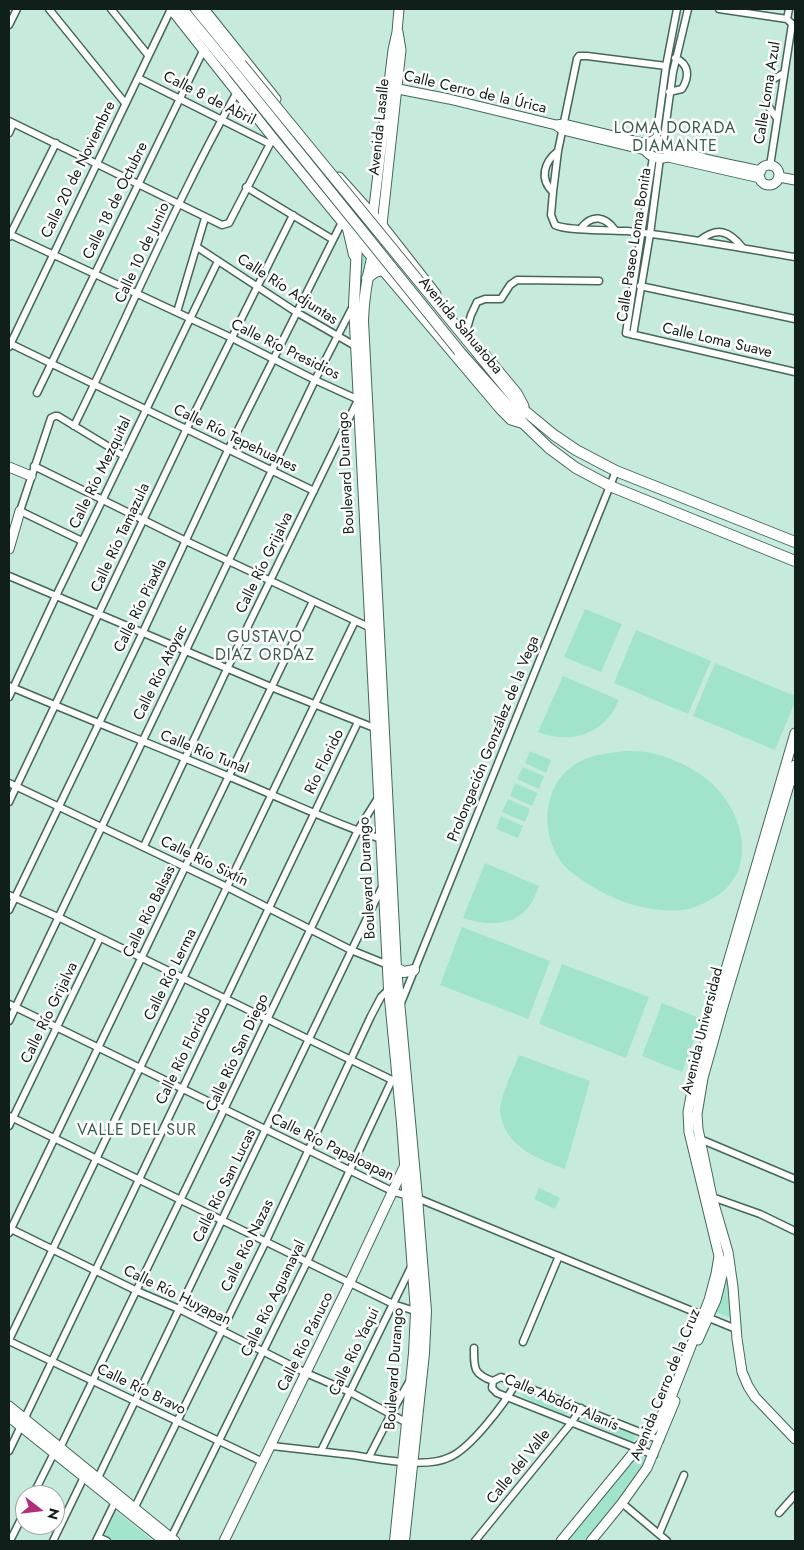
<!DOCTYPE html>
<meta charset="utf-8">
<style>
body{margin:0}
#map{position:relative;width:804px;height:1550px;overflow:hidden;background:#c6ebdc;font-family:Jost,sans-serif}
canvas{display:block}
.frame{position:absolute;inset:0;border:10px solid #111f1a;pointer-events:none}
.north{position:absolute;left:15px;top:1485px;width:50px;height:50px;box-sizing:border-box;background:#fff;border:1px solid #a0a5a3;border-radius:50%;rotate:106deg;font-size:14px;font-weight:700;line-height:20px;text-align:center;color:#111f1a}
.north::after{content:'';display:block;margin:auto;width:18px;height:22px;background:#b12f7a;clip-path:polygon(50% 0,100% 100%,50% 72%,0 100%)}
</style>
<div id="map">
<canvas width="804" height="1550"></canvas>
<div class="frame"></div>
<div class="north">N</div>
</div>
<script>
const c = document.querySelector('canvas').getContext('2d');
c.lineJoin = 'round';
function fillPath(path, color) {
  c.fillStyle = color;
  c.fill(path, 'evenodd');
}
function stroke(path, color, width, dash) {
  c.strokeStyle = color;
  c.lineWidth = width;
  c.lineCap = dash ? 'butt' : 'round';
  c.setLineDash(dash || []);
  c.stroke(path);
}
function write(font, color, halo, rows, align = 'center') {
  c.font = font + ' Jost,sans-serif';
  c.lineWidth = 5;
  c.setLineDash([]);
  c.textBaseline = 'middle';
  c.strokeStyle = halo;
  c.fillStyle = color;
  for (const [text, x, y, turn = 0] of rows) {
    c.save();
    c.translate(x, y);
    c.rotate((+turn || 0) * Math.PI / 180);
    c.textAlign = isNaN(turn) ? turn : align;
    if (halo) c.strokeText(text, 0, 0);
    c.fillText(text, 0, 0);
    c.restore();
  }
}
const green = new Path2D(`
 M 363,249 L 366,252 L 361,290 L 361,340 L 357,282 Z
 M 585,609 L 622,624 L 601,672 L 564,657 Z
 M 636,630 L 711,661 L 688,714 L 614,683 Z
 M 715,663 L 795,696 L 795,702 L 775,750 L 693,716 Z
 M 563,676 L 619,700 C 605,734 571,745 538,732 Z
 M 530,751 L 551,760 L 546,773 L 525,763 Z
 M 624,751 C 631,751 639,751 647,752 C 667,756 691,766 708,780 C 745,811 761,874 710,900 C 701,905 692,909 682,910 C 646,913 611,900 582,880 C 576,875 567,870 562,863 C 538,830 543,778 583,760 C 596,754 610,753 624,751 Z
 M 523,767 L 544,776 L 539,789 L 517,779 Z
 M 515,783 L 538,793 L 532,806 L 510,796 Z
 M 508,799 L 530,809 L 525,822 L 502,812 Z
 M 501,816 L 523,826 L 518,838 L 496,829 Z
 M 485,863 L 539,886 C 536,894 532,904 526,910 C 510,927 483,925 463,918 Z
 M 462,927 L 550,961 L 528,1019 L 440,985 Z
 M 562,964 L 649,997 L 626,1058 L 539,1024 Z
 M 662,1003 L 702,1019 L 682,1072 L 642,1056 Z
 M 519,1055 L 590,1081 L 565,1169 C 541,1160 510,1149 502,1121 C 501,1118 500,1114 500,1110 C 501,1094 513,1071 519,1055 Z
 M 539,1188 L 560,1198 L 555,1209 L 534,1199 Z
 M 727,1277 L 728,1277 L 733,1319 L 716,1312 Z
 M 524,1389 L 568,1406 L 570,1412 L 564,1415 L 523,1397 L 520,1393 Z
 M 587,1414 L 633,1433 L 636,1438 L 632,1442 L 630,1441 L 587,1423 L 583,1419 Z
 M 638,1455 L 643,1455 L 646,1459 L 644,1468 L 584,1541 L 565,1541 L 634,1456 Z
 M 116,1511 L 153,1541 L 115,1541 L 104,1536 Z`);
const street = new Path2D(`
 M 49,9 L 125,103
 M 111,9 L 148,55
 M 719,9 L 787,19 L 792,24 L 795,24
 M 787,19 L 789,9
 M 9,25 L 17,9
 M 666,66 L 587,56 L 579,56 L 577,59 L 558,151 L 553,192 L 551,215 L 555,225 C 566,231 611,230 627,231 C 684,237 739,248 795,257
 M 138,78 L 270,144
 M 669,92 L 682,89 C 690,76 689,64 675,58
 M 777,118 C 766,106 764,97 770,81 L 784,73
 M 9,121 L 222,225 L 229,223 L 273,138
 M 9,133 L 13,124
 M 656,139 L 666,66 L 677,9
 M 663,144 L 673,72 L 688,9
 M 653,157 L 626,333 L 795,372
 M 770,166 L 792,24
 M 246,187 L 332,239
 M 553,192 C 539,179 544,162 558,151
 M 581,228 C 592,214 605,216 615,230
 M 9,234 L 232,338 L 315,380 L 359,400
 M 9,237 L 56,143
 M 699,241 C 718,226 729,231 743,248
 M 197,247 L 296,312 L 357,347
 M 640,286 L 795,319
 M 177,312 L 205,218
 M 466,332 L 471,315 L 477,302 L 485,299 L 501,299 L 510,285 L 517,280 L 599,281
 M 633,335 L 650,234 L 660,158
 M 9,343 C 110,393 212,442 314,491
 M 9,347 L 171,9
 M 37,393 L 204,49
 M 74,426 C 129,315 176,200 237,92
 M 34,466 L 186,541 L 373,629
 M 82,541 L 20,511 L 51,418 L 55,416 L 58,416 L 124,456
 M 9,576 L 271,687 L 377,729
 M 9,686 C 82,717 156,746 230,777 C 281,798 332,823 384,840
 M 9,697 L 56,596 L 218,261
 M 9,783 L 227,887 L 351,950 L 388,965
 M 9,802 L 186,430 L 293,215
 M 144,846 L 227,669 L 358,400
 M 9,895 L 58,917 L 392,1080
 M 9,910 L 143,632 L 228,450 L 342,222
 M 401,1003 L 616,471
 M 9,1004 L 394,1192 L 417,1198 L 736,1329
 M 9,1021 L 315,380 L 353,306
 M 9,1116 L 393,1304 L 418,1312
 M 9,1126 L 100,938
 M 700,1139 L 795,1179
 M 712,1197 L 760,1214 L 795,1231
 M 9,1228 L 137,1291 L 179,1309 L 306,1373 L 350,1392 L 409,1424
 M 9,1233 L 313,601
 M 9,1340 L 355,621
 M 9,1341 L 263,1462
 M 523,1342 L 559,1256
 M 474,1348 C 474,1368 473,1374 493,1381
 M 493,1381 L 492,1388 L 497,1393 L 654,1455
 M 493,1381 L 501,1377 L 660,1440
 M 272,1446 C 298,1449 325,1452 352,1455 C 378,1459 427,1469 450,1457 C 471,1448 505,1403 516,1383
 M 9,1451 L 358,722
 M 321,1451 L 412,1265
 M 369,1457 L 391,1414 L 409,1382
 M 96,1482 L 382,887
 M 33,1495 L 54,1453 L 60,1448 C 161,1243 259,1036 358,830 L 378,798
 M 622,1503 L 667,1541
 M 133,1511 L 266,1241 L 371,1016 L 381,997 L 389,989
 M 779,1513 L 795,1495
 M 659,1534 L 684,1475
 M 98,1537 L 107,1541
 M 170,1540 L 307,1262 L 392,1080 L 401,1079
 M 10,1541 L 25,1511
 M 53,1541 L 84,1477
 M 96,1541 L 116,1500
 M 475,1541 L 572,1422 L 581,1408`);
const secondary = new Path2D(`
 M 171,9 L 273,138 L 342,222 L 500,409 L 511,420 L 524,424
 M 204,9 L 276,99
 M 388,87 L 449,99 L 556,125 L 563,130 L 645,150
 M 556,125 L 564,124 L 647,144
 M 669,148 L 668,157 C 659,160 650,157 645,150 L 647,144 L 656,139 C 686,159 727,163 761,171
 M 668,157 L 760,178
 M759 175a10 10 0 1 1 20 0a10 10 0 1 1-20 0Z
 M 339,177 L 382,225 L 436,294
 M 779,177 L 795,180
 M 373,215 L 393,50 L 397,32 L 399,9
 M 382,225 L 401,50 L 398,32
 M 482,351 L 517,393 L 524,406
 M 9,467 L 31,476
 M 9,549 L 20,511
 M 795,765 L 722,1010 L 703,1078 L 697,1114 L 698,1129 L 712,1197 L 728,1252 L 733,1287 L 737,1339 L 742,1372 L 748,1386 L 755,1397 L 795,1439
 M 698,1340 L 716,1300 L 726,1260
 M 9,1406 L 175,1541
 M 9,1417 L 164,1541
 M 224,1541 L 350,1282 L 405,1165
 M 561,1541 L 653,1429 L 668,1405 L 709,1300 L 716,1274 L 719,1256 L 689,1132 L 688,1112 L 691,1096 L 715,1007 L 795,733
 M 591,1541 L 622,1503 L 647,1468 L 675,1401`);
const primary = new Path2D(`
 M 182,9 L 234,72
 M 196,9 L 241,64
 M 373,215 L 357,245 L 354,305 L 389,989 L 402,1123 L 416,1312 L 414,1353 L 395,1541
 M 382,225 C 371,257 364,287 363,321 L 396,968 L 417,1198 L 426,1311 L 424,1353 L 404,1541
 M 348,229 L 354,255
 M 367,278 L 375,272 L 383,270
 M 467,340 L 525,411 L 554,435 L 576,450 L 616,471 L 795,542
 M 459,351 L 524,424 L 549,448 L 576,468 L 610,486 L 795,561
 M 396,968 L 404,972 L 414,970`);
const primaryBridge = new Path2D(`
 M 241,64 L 467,340
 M 234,72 L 459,351`);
const streetNames = [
 ["Calle Cerro de la Úrica",475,93,13],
 ["Calle Loma Azul",768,93,-81],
 ["Calle 8 de Abril",209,99,27],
 ["Avenida Lasalle",380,127,-84],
 ["Calle 20 de Noviembre",79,170,-64],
 ["Calle 18 de Octubre",116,201,-64],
 ["Calle Paseo Loma Bonita",635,245,-81],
 ["Calle 10 de Junio",143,253,-65],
 ["Calle Río Adjuntas",287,290,33],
 ["Avenida Sahuatoba",460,326,50],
 ["Calle Loma Suave",717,341,13],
 ["Calle Río Presidios",285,350,26],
 ["Calle Río Tepehuanes",235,439,26],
 ["Calle Río Mezquital",101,473,-64],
 ["Boulevard Durango",347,473,-93],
 ["Calle Río Tamazula",121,538,-65],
 ["Calle Río Grijalva",265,563,-64],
 ["Calle Río Piaxtla",141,606,-64],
 ["Calle Río Atoyac",161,673,-64],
 ["Prolongación González de la Vega",494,739,-68],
 ["Calle Río Tunal",204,753,22],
 ["Río Florido",325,762,-64],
 ["Calle Río Sixtín",204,862,26],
 ["Boulevard Durango",368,878,-93],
 ["Calle Río Balsas",150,912,-64],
 ["Calle Río Lerma",171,975,-64],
 ["Calle Río Grijalva",50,1013,-64],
 ["Avenida Universidad",703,1031,-76],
 ["Calle Río San Diego",238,1053,-65],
 ["Calle Río Florido",184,1056,-64],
 ["Calle Río Papaloapan",332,1148,26],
 ["Calle Río San Lucas",225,1186,-64],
 ["Calle Río Nazas",248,1246,-64],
 ["Calle Río Huyapan",177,1296,26],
 ["Calle Río Aguanaval",274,1299,-64],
 ["Calle Río Pánuco",306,1342,-64],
 ["Calle Río Yaqui",355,1352,-64],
 ["Boulevard Durango",395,1369,-86],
 ["Avenida Cerro de la Cruz",666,1385,-68],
 ["Calle Río Bravo",141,1390,26],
 ["Calle Abdón Alanís",561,1403,23],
 ["Calle del Valle",519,1467,-51]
];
const neighbourhoodNames = [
 ["LOMA DORADA",675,129],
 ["DIAMANTE",675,147],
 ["GUSTAVO",265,638],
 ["DIAZ ORDAZ",265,656],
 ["VALLE DEL SUR",137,1131]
];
fillPath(green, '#a2e4cb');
stroke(street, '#456659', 9);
stroke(secondary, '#456659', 11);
stroke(primary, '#456659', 12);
stroke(street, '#fff', 6);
stroke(secondary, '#fff', 9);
stroke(primary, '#fff', 10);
stroke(primaryBridge, '#456659', 12, []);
stroke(primaryBridge, '#fff', 10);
write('15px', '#111f1a', '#fff', streetNames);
c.letterSpacing = '1px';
write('16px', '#3b5d50', '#fff', neighbourhoodNames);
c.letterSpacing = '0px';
</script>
